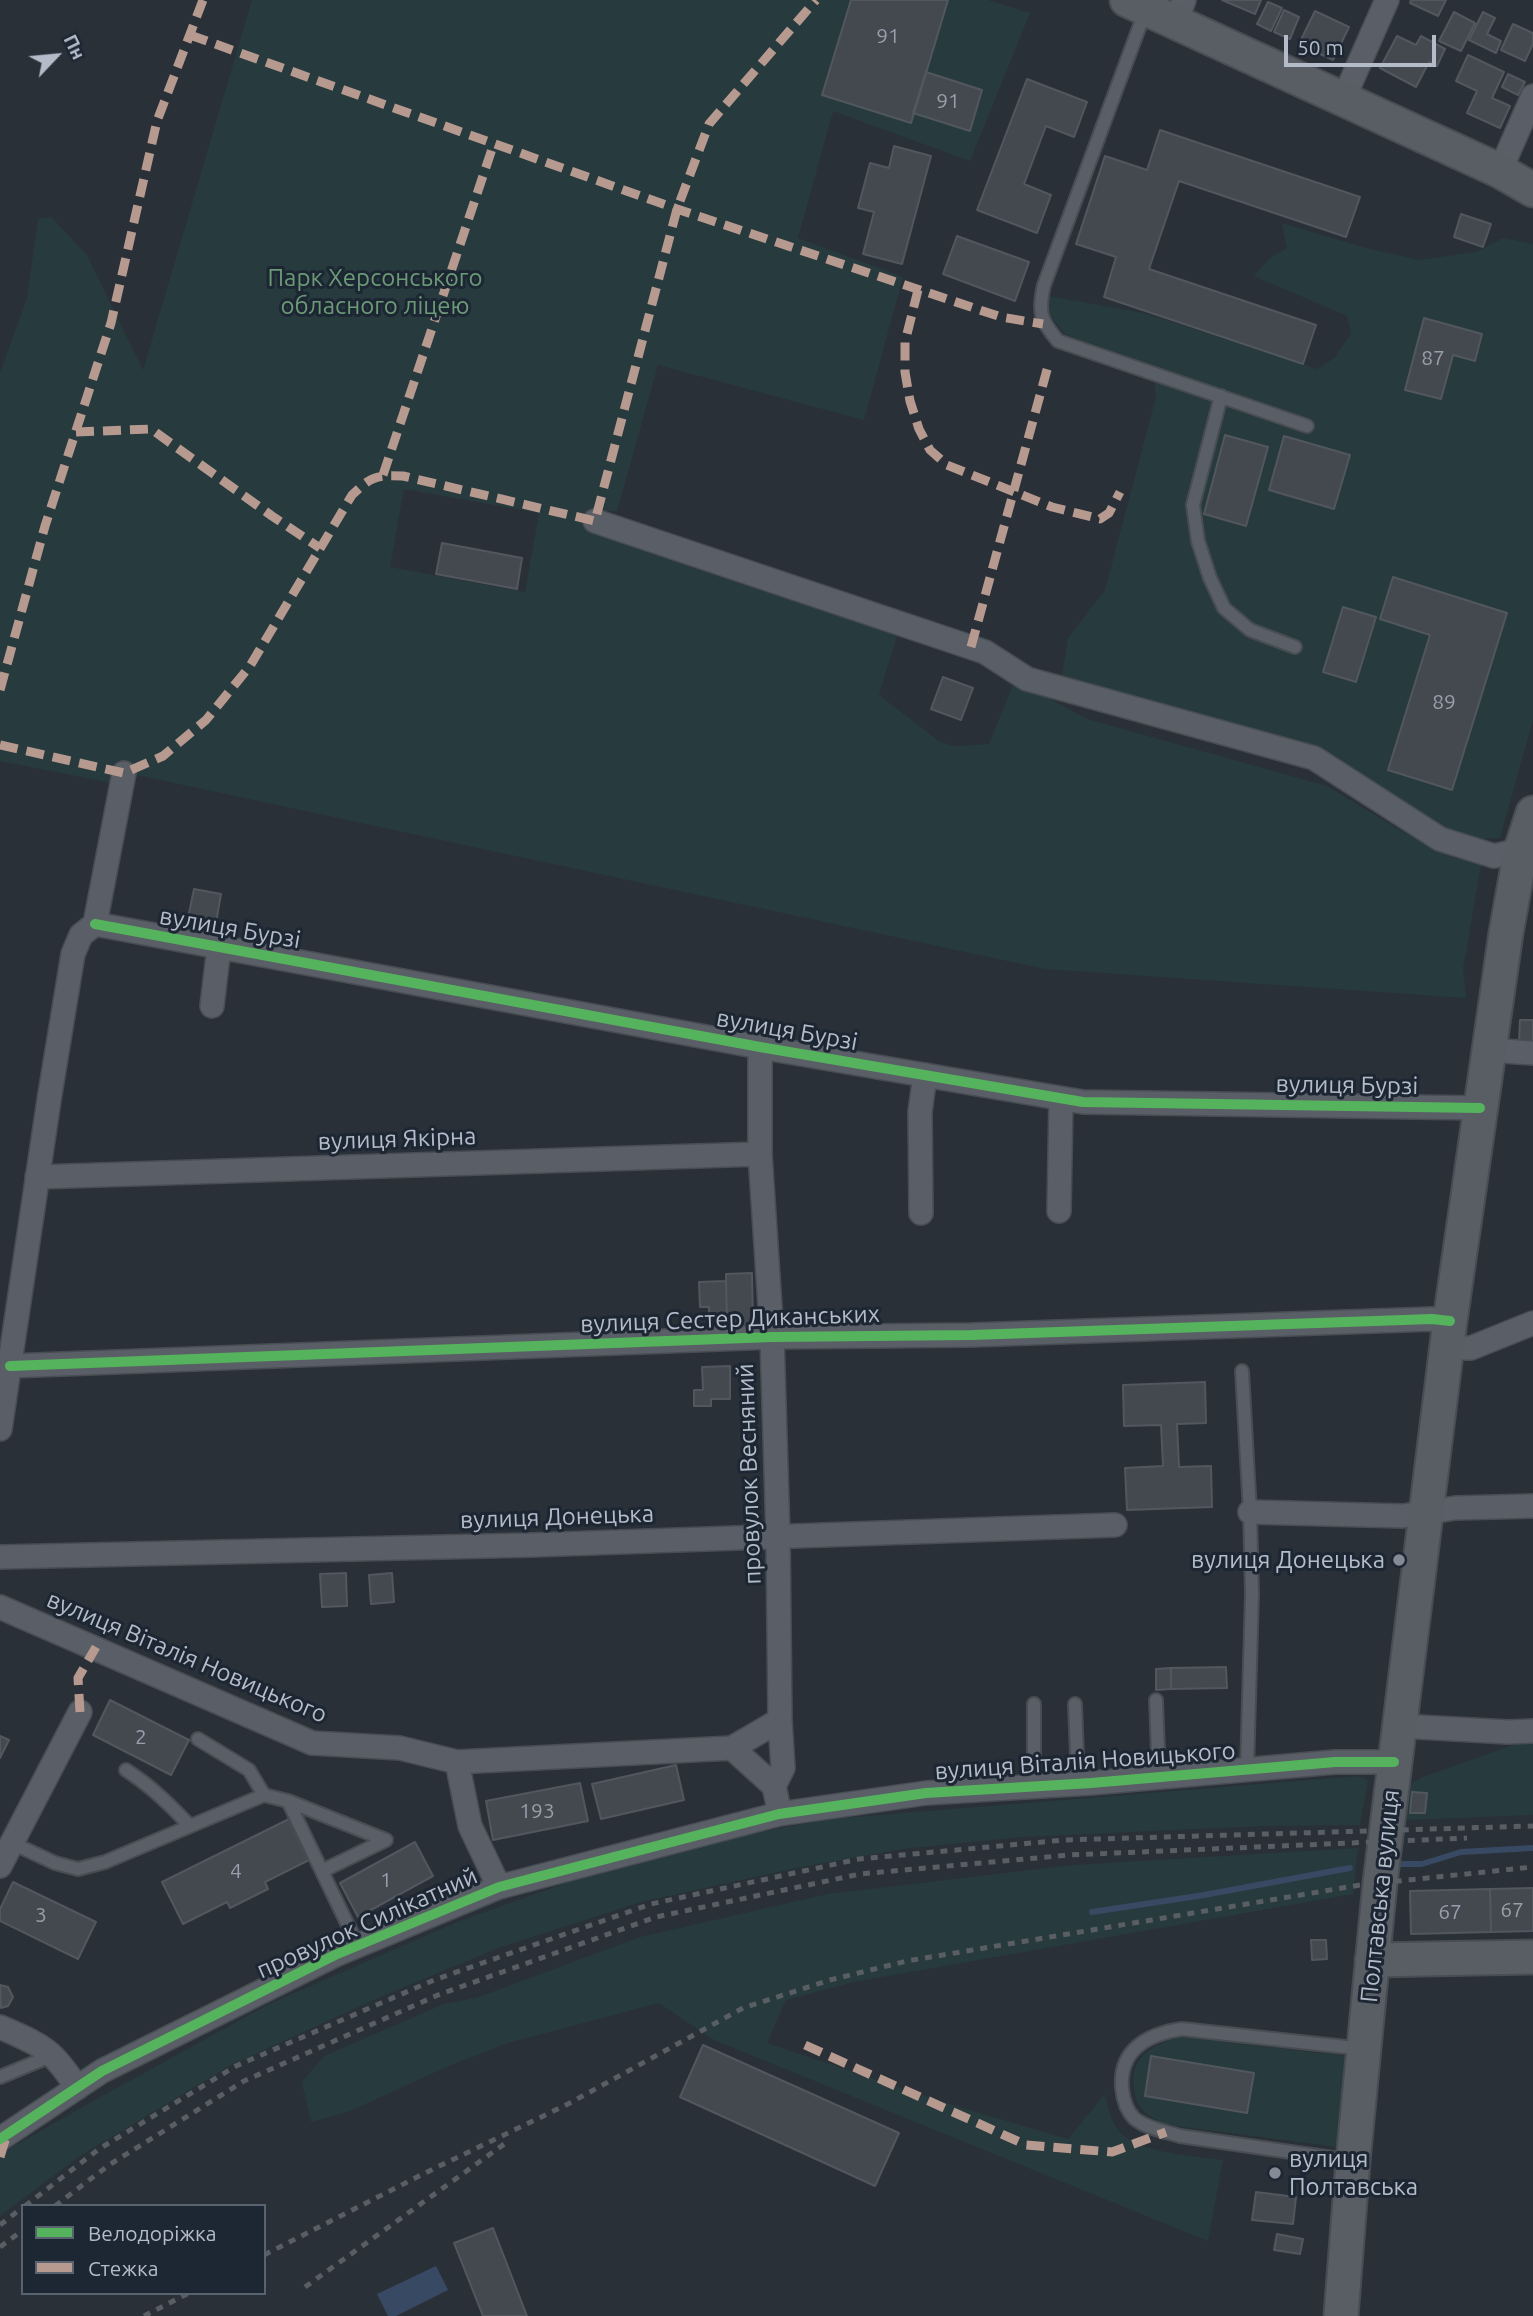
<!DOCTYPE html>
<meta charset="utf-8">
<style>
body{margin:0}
#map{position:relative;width:1533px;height:2316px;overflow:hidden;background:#2a3038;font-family:Ubuntu,sans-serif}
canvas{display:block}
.legend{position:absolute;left:21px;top:2204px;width:245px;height:91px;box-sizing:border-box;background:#1d2633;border:2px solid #59626f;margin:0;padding:9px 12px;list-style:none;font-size:21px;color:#b4bcc9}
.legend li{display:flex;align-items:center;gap:14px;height:35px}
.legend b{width:35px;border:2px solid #59626f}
.north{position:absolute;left:21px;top:21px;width:70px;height:70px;-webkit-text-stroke:5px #1d2633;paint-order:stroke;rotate:64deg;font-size:19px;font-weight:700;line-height:28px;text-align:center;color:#b4bcc9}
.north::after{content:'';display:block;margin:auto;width:24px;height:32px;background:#b4bcc9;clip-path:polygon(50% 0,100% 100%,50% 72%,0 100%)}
.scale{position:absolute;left:1284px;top:35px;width:152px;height:32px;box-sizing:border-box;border:4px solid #b4bcc9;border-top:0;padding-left:9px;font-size:21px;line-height:24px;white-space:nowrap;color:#b4bcc9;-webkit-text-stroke:5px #1d2633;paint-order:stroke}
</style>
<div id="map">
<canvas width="1533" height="2316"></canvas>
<ul class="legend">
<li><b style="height:9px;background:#56b35d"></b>Велодоріжка</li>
<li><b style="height:9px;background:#b69a8f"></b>Стежка</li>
</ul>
<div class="north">Пн</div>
<div class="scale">50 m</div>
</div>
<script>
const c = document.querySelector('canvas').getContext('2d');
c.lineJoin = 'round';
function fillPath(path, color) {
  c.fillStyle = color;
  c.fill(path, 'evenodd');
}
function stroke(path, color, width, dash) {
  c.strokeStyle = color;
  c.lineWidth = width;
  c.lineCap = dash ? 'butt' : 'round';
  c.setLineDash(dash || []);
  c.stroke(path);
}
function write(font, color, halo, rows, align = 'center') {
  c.font = font + ' Ubuntu,sans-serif';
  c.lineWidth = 6;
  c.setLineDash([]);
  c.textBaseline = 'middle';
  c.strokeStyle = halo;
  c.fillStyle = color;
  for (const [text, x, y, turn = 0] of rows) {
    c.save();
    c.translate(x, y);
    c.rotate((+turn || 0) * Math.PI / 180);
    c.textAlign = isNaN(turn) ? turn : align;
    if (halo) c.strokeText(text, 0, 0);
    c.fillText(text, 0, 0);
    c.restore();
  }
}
const green = new Path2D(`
 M 252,0 L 988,0 L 1030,13 L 970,161 L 833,111 L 798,238 L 903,277 L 864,420 L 658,365 L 617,511 L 586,512 L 592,529 L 897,636 L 879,695 L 940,742 L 955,746 L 989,744 L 1015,680 L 1087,719 L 1327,786 L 1403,832 L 1452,857 L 1481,865 L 1463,969 L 1466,998 L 1045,969 L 132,774 L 133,763 L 119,760 L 112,783 L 0,761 L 0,373 L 27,298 L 38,219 L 51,217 L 87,255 L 143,370 ZM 404,489 L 539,513 L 525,592 L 390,567 Z
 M 1282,223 L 1366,248 L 1419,260 L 1476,252 L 1503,238 L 1533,244 L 1533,720 L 1500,838 L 1479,839 L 1436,829 L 1386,794 L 1061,681 L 1068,638 L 1105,590 L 1156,397 L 1154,378 L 1065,334 L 1044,308 L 1048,296 L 1144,313 L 1317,369 L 1334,358 L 1351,334 L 1347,316 L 1254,276 L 1270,258 L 1287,248 Z
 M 1516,1744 L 1533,1744 L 1533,1815 L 1406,1820 L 1409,1785 L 1423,1777 Z
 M 1358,1776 L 1368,1780 L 1360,1825 L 1263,1826 L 1022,1837 L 903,1849 L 796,1868 L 641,1902 L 498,1948 L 378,1998 L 229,2066 L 77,2158 L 0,2216 L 0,2155 L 2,2153 L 86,2105 L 269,2004 L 462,1920 L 569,1882 L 738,1836 L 830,1819 Z
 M 1358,1848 L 1353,1894 L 854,1982 L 786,2000 L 767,2043 L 949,2104 L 1068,2139 L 1105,2094 C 1108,2108 1111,2124 1122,2134 C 1141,2153 1196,2156 1223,2160 L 1208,2241 L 714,2040 L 659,2003 L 508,2043 L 451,2065 L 350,2111 L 311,2122 L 302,2082 L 324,2056 L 444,2004 L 479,1997 L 640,1937 L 828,1894 L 1072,1865 Z
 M 1180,2037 L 1346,2056 L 1338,2147 L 1168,2125 C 1160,2121 1150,2118 1144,2111 C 1137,2104 1135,2097 1134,2087 C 1130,2055 1153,2045 1180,2037 Z`);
const water = new Path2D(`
 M 436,2266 L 448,2290 L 396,2316 L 388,2316 L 377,2294 Z`);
const stream = new Path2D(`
 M 1399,1864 L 1422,1864 L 1461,1852 L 1533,1848
 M 1092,1912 L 1204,1895 L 1350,1868`);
const building = new Path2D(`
 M 851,0 L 948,0 L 911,123 L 822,95 Z
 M 1222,0 L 1261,0 L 1255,14 Z
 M 1411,0 L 1446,0 L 1438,16 L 1410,3 Z
 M 1268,2 L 1282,8 L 1271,31 L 1257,24 Z
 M 1284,10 L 1299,17 L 1290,39 L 1274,32 Z
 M 1315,11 L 1349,27 L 1333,60 L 1299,44 Z
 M 1454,12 L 1475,23 L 1461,51 L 1439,41 Z
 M 1483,12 L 1495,18 L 1487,34 L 1501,41 L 1496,53 L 1469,40 Z
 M 1513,24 L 1533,33 L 1533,44 L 1525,61 L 1501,50 Z
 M 1397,36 L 1416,45 L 1421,36 L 1445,49 L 1437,66 L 1429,62 L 1416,87 L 1380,68 Z
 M 1468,55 L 1504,72 L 1492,98 L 1510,106 L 1500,128 L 1467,113 L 1477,91 L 1456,81 Z
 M 926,72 L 982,90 L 970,131 L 913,113 Z
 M 1508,74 L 1525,82 L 1518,95 L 1502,87 Z
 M 1027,79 L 1087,102 L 1074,137 L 1046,126 L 1024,184 L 1051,195 L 1037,233 L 977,210 Z
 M 1160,130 L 1360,197 L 1346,237 L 1179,181 L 1149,269 L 1316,325 L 1303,364 L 1104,297 L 1116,257 L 1076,244 L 1105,156 L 1147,170 Z
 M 894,146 L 931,156 L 902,264 L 863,254 L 874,212 L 858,208 L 870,163 L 889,168 Z
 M 1461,214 L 1491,224 L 1483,247 L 1454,237 Z
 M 957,236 L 1029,262 L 1015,301 L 943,274 Z
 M 1424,318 L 1482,334 L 1475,361 L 1453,355 L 1441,399 L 1405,390 Z
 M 1225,435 L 1268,447 L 1246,526 L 1204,514 Z
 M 1284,436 L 1350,455 L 1334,509 L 1269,490 Z
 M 442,543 L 522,558 L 517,589 L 436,574 Z
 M 1393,577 L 1507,613 L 1452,790 L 1388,770 L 1430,635 L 1380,619 Z
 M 1343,607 L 1376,617 L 1356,682 L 1323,672 Z
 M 943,677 L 973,688 L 961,720 L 931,709 Z
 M 194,889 L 221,894 L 216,923 L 188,918 Z
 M 1520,1020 L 1533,1020 L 1533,1042 L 1519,1042 Z
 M 752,1273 L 753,1327 L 727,1328 L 726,1274 Z
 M 726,1281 L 727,1317 L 709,1317 L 709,1307 L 700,1307 L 699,1282 Z
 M 730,1366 L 730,1399 L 711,1399 L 711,1406 L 694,1406 L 694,1390 L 703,1390 L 702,1367 Z
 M 1205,1382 L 1206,1423 L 1177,1424 L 1179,1467 L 1211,1466 L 1212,1507 L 1127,1510 L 1125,1468 L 1163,1466 L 1161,1425 L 1124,1426 L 1123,1385 Z
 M 346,1573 L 347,1606 L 322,1607 L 320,1574 Z
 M 392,1573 L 394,1602 L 371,1604 L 369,1575 Z
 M 1226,1667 L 1227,1688 L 1171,1689 L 1171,1668 Z
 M 1171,1668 L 1171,1689 L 1156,1690 L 1156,1669 Z
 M 110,1700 L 189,1740 L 171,1775 L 93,1735 Z
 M 0,1736 L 9,1740 L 0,1758 Z
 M 676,1765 L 684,1800 L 601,1819 L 592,1784 Z
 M 580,1783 L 588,1821 L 493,1840 L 486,1801 Z
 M 1412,1792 L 1427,1793 L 1425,1813 L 1410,1813 Z
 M 289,1819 L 309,1860 L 265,1882 L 268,1889 L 230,1908 L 227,1902 L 183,1924 L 162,1882 Z
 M 415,1842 L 433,1876 L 358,1917 L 340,1883 Z
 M 13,1882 L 96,1922 L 78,1959 L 0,1921 L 0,1909 Z
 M 1533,1888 L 1533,1931 L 1491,1932 L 1490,1889 Z
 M 1490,1889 L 1491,1932 L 1411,1934 L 1410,1891 Z
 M 1311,1940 L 1326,1940 L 1327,1959 L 1312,1960 Z
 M 0,1985 L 8,1987 L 13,1997 L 8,2006 L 1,2008 Z
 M 703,2045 L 899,2133 L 875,2186 L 680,2097 Z
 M 1151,2056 L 1254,2073 L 1247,2113 L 1145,2096 Z
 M 1256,2192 L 1296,2197 L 1293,2224 L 1252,2220 Z
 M 493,2228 L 527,2316 L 483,2316 L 454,2243 Z
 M 1277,2234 L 1303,2239 L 1300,2254 L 1274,2250 Z`);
const lane = new Path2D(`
 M 1146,9 L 1044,285 C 1038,312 1040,320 1058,341 L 1307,426
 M 1221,396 L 1193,505 L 1198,541 L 1210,578 L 1224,608 L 1250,630 L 1295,647
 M 1242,1371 L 1250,1512 L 1252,1594 L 1247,1769
 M 1156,1700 L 1159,1777
 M 1034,1704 L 1034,1786
 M 1075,1704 L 1078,1783
 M 198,1739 L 249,1770 L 264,1795
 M 126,1770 C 151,1786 170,1805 190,1826
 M 288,1801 L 386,1840 L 322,1871
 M 12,1843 L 55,1863 L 78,1869 L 105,1862 L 264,1795 L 288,1801 L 358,1946
 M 0,2077 L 53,2055
 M 1353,2161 L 1180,2136 C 1167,2132 1145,2128 1134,2118 C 1126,2110 1123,2098 1122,2088 C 1119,2049 1148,2034 1182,2029 L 1364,2049`);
const street = new Path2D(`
 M 1176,22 L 1184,0
 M 1343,100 L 1387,0
 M 1500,171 L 1533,96
 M 595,521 L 985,652 L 1027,679 L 1314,758 L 1440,839 L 1494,856 L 1521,850 L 1533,850
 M 95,924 L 760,1047 L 1083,1102 L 1480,1108
 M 212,1006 L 219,947
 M 760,1047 L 760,1154 L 772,1337 L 778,1536 L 780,1720 L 783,1768 L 774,1786 L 777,1800
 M 1488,1050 L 1533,1053
 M 37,1177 L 760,1154
 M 1059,1211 L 1061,1099
 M 921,1213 L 920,1112 L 925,1075
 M 1447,1348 L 1471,1348 L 1533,1323
 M 10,1366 L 772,1337 L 972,1335 L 1432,1319 L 1450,1321
 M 0,1429 L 49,1100 L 73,954 L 81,935 L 95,924 L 124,773
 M 1250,1512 L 1403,1516 L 1455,1508 L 1533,1506
 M 0,1557 L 532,1545 L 1115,1525
 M 0,1607 L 312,1743 L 400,1748 L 457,1762 L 732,1748 L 774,1786
 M 1400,1726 L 1508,1732 L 1533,1731
 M 732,1748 L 780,1720
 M 457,1762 L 470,1826 L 499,1887
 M 0,1866 L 80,1712
 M 0,2027 C 41,2045 52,2048 77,2088
 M 0,2139 L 102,2071 L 335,1955 L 499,1887 L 779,1814 L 926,1793 L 1091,1783 L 1335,1762 L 1394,1762`);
const secondary = new Path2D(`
 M 1127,0 L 1500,171 L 1533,190
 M 1372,1960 L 1533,1957
 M 1341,2316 L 1353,2161 L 1380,1883 L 1450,1321 L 1506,933 L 1521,850 L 1533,813`);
const rail = new Path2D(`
 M 25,2206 L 99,2149 L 236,2066 L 434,1980 L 651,1904 L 859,1859 L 1064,1840 L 1533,1826
 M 55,2206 L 109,2165 L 244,2081 L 438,1995 L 656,1917 L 860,1874 L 1069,1855 L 1467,1838
 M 0,2225 L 23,2207
 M 0,2247 L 23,2230
 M 264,2255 L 425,2173 L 568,2104 L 743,2008 L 830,1980 L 907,1961 L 1360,1885 L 1533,1867
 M 305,2287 L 507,2142
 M 144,2316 L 189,2293`);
const quiet = new Path2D(`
 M 190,35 L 677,209 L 1001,317 L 1043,324
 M 918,290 L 905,342 L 905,372 L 910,401 L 919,429 L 930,450 L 947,465 L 1052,507 L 1100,519 L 1109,513 L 1120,492
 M 76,432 L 151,429 L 272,516 L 320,548
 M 383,475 L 494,143
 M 971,647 L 1048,366
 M 0,690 L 45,526 L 111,323 L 157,121 L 203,0
 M 0,745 L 124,773 L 163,756 L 206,720 L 250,666 L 352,495 C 372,476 375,475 403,476 L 595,521 L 677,209 L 709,124 L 816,0
 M 80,1712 L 78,1678 L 96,1647
 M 805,2045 L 1026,2145 L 1112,2152 L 1166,2132
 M 0,2157 L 7,2134`);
const cycleway = new Path2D(`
 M 95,924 L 760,1047 L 1083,1102 L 1480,1108
 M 10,1366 L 772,1337 L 972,1335 L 1432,1319 L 1450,1321
 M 0,2139 L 102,2071 L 335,1955 L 499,1887 L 779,1814 L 926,1793 L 1091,1783 L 1335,1762 L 1394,1762`);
const markers = [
 [1399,1560,7,"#848b96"],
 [1275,2173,7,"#848b96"]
];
const numberNames = [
 ["91",888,36],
 ["91",948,101],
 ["87",1433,358],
 ["89",1444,702],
 ["2",141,1737],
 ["193",537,1811],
 ["4",236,1871],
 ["1",386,1880],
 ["67",1512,1910],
 ["67",1450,1912],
 ["3",41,1915]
];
const parkNames = [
 ["Парк Херсонського",375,278],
 ["обласного ліцею",375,306]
];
const streetNames = [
 ["вулиця Бурзі",230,928,10],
 ["вулиця Бурзі",787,1030,10],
 ["вулиця Бурзі",1347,1085,1],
 ["вулиця Якірна",397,1139,-2],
 ["вулиця Сестер Диканських",730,1319,-2],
 ["провулок Весняний",749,1474,-92],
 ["вулиця Донецька",557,1517,-2],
 ["вулиця Віталія Новицького",187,1657,23],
 ["вулиця Віталія Новицького",1085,1761,-4],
 ["Полтавська вулиця",1380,1896,-84],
 ["провулок Силікатний",367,1923,-24]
];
const poiNames = [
 ["вулиця Донецька",1385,1560],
 ["вулиця",1289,2159,"left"],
 ["Полтавська",1289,2187,"left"]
];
fillPath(green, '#273a3e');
fillPath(water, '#384963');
stroke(stream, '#384963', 6);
fillPath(building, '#444950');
stroke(building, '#52575f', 2);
stroke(lane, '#484c53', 16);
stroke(street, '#484c53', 26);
stroke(secondary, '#484c53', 37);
stroke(lane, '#5a5e66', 12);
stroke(street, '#5a5e66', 23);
stroke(secondary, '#595d64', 33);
stroke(rail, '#595d64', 5, [7, 7]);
stroke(quiet, '#b69a8f', 9, [18, 9]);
stroke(cycleway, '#56b35d', 10);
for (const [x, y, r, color] of markers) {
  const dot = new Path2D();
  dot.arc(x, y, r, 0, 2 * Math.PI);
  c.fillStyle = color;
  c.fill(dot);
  stroke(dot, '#1d2633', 2.5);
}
write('21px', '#989fab', null, numberNames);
write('24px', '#6b9a76', '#1d2633', parkNames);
write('24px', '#b4bcc9', '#1d2633', streetNames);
write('24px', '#b4bcc9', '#1d2633', poiNames, 'right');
</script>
